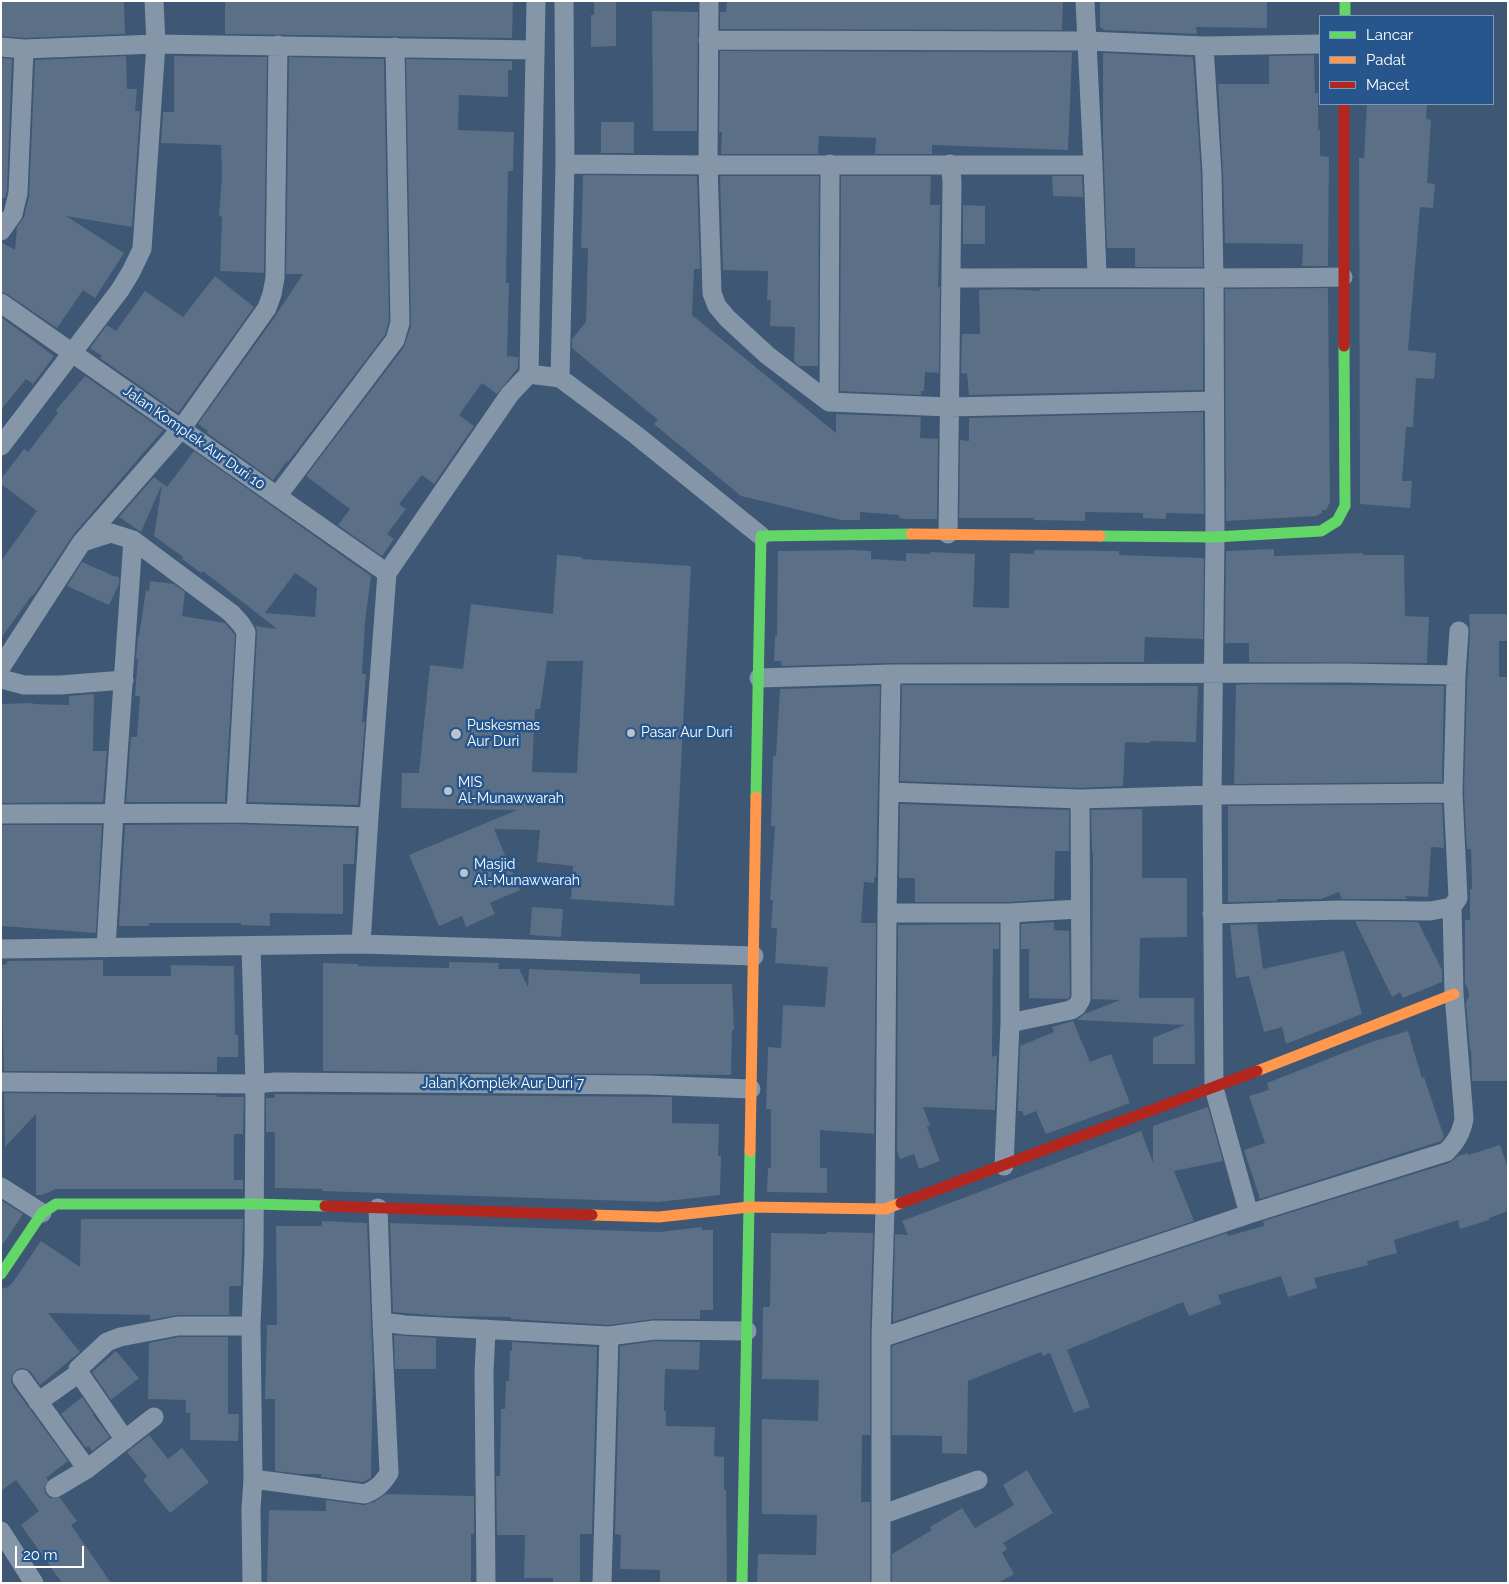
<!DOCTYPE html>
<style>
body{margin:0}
#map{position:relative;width:1509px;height:1584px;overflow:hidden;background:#3d5774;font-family:Raleway,sans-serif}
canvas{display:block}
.frame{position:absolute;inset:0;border:2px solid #fff;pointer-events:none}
.legend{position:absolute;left:1319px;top:15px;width:175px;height:90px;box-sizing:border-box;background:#26568b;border:1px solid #7d9ab9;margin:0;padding:6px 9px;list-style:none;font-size:15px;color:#fff}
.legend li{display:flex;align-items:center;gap:10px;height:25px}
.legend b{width:25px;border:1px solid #7d9ab9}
.scale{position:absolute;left:15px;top:1546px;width:69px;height:22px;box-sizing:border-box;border:2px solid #fff;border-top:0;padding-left:6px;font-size:15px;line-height:18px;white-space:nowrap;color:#fff;-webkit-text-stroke:4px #26568b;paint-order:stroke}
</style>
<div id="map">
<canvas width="1509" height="1584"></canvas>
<div class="frame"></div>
<ul class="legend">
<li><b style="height:6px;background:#63d668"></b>Lancar</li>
<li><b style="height:6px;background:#ff974d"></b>Padat</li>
<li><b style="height:6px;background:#b3261e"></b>Macet</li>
</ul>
<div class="scale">20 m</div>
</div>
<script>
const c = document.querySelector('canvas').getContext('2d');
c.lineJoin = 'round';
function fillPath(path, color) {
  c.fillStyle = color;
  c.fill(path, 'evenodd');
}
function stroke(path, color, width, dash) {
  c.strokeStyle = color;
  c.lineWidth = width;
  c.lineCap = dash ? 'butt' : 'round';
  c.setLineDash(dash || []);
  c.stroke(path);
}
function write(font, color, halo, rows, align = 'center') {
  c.font = font + ' Raleway,sans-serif';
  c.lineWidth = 5;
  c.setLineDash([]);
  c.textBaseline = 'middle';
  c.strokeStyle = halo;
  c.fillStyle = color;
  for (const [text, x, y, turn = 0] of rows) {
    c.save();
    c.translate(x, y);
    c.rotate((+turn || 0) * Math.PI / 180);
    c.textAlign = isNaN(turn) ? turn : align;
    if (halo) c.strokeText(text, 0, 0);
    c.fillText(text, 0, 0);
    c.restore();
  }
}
const building = new Path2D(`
 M 1,1 L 124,1 L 125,34 L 24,38 L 1,36 Z
 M 225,1 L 513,1 L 512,38 L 225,34 Z
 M 594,1 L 616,1 L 616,46 L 591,47 L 591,15 L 594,15 Z
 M 727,1 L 1063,1 L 1062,30 L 720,29 L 720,12 L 726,12 Z
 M 1100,1 L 1267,1 L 1267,28 L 1196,27 L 1197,34 L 1103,30 L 1103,28 L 1100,28 Z
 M 652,11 L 698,12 L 697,131 L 653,131 Z
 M 720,51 L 1072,52 L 1068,150 L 932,145 L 932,154 L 875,154 L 876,138 L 819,136 L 818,154 L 721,154 L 722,132 L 719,132 Z
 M 1103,53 L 1193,57 L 1201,173 L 1203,267 L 1135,267 L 1135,248 L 1107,248 L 1103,137 Z
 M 1314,55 L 1315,93 L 1318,93 L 1318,130 L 1320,130 L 1320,156 L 1329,157 L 1328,266 L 1302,266 L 1303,244 L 1225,243 L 1223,173 L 1218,84 L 1269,84 L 1269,56 Z
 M 126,56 L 127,89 L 137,89 L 135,111 L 140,111 L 132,227 L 66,216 L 124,253 L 95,298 L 83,290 L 57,328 L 7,294 L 1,292 L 1,242 L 15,250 L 17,227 L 24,217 L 29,196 L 35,60 Z
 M 174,56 L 267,57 L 264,273 L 220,271 L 222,217 L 219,216 L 222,176 L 221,145 L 161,143 L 163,112 L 174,112 Z
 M 289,57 L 384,59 L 389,321 L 385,335 L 288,462 L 287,461 L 273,480 L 207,433 L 208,431 L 198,424 L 272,321 L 303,274 L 286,274 Z
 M 1,58 L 12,59 L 7,191 L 5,198 L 1,198 Z
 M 406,59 L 512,61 L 512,70 L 508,70 L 508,97 L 459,95 L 458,130 L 514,132 L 513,171 L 508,171 L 506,283 L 509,283 L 507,356 L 518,357 L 518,368 L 497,394 L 482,383 L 459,415 L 474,426 L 434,484 L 422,475 L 399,504 L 406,509 L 387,534 L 394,539 L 382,556 L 338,525 L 350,509 L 306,476 L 404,347 L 411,326 Z
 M 1367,104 L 1427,104 L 1426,119 L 1431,120 L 1427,183 L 1435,184 L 1433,208 L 1420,207 L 1408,350 L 1436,353 L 1434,379 L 1416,378 L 1413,427 L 1406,427 L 1402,481 L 1412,481 L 1410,508 L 1360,504 L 1359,158 L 1364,158 Z
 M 601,122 L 634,122 L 634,153 L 601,153 Z
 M 583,175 L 697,176 L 700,269 L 694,269 L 692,315 L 836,433 L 836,414 L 921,417 L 920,438 L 938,439 L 937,519 L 907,519 L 899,518 L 899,515 L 860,512 L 860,520 L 841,520 L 741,496 L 654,424 L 658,420 L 572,348 L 572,339 L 586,322 L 588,248 L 581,248 Z
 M 720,176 L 819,176 L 818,366 L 799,366 L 794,361 L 795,327 L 770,326 L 771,300 L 767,300 L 768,271 L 723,270 Z
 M 841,176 L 931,176 L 930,205 L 940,205 L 938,287 L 940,287 L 939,373 L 925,372 L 924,391 L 921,391 L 921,395 L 840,391 Z
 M 1052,176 L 1082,176 L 1083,197 L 1053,196 Z
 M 963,205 L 985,206 L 985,244 L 963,244 Z
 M 215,276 L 254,307 L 178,413 L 100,358 L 102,356 L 90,348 L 107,325 L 116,331 L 145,291 L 183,317 Z
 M 1328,288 L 1330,502 L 1326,510 L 1322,510 L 1322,513 L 1316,516 L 1226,521 L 1225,289 Z
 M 1009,289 L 1040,291 L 1040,289 L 1203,289 L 1203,390 L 969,395 L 967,374 L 961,373 L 962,334 L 980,334 L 979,290 Z
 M 1,317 L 54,356 L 33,384 L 26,379 L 1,410 Z
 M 85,376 L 163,430 L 73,535 L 33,596 L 32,595 L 1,638 L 1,561 L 37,511 L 1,484 L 1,479 L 24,449 L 28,452 L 58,413 L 56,410 Z
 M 1203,412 L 1204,514 L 1166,513 L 1166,519 L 1143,518 L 1143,513 L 1085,512 L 1085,521 L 1034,520 L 1034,518 L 959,518 L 960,440 L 969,441 L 969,418 Z
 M 194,451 L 371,576 L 365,622 L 362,674 L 366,674 L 362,722 L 365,722 L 358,805 L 248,802 L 257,633 L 256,626 L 277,629 L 203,571 L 201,573 L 182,559 L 183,557 L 154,536 L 162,484 L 141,532 L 119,517 L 154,477 L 167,487 ZM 295,573 L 317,588 L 315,617 L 265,613 Z
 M 1274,549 L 1274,556 L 1363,553 L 1363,555 L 1404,555 L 1405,616 L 1429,617 L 1427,663 L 1249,662 L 1249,643 L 1225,643 L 1226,551 Z
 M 853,550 L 871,551 L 871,559 L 906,561 L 906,553 L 930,554 L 930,552 L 975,554 L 973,607 L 1009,608 L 1010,553 L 1034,554 L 1034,550 L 1119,551 L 1119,555 L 1204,558 L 1203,639 L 1145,637 L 1144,662 L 891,663 L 781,666 L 781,661 L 774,661 L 775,636 L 777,636 L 778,551 Z
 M 557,555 L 582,557 L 582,559 L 691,566 L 674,906 L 571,899 L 573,866 L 537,862 L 540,830 L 494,829 L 520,890 L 490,903 L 495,914 L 466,927 L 462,916 L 439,926 L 409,855 L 517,810 L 401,808 L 402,773 L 419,773 L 430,665 L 463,669 L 471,604 L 553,614 ZM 547,661 L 583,661 L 577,773 L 532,772 L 535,709 L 540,709 Z
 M 82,562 L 114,576 L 119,577 L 119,584 L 109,605 L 67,586 Z
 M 150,581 L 174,584 L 185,592 L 182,616 L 225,623 L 235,635 L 225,802 L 126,802 L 131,737 L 137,737 L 140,696 L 135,696 L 138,659 L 136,659 L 138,636 L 139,636 L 146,590 L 149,592 Z
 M 1469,614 L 1508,614 L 1508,641 L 1499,641 L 1499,677 L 1508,677 L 1508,1081 L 1472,1081 L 1471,1050 L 1470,1050 L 1466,1003 L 1469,996 L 1468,989 L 1465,984 L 1465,920 L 1470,920 L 1470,889 L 1472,889 L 1471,849 L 1467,849 L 1464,793 L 1467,685 L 1470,632 Z
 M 1249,684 L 1444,686 L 1442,782 L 1234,784 L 1236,685 Z
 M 902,685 L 1198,686 L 1196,742 L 1150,741 L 1150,743 L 1125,742 L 1123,786 L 1080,788 L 900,781 Z
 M 880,686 L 876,877 L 874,877 L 874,883 L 864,882 L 861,923 L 876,923 L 874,1134 L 820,1130 L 820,1168 L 827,1168 L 827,1193 L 767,1192 L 768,1168 L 771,1168 L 771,1109 L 766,1109 L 768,1047 L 781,1048 L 783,1005 L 825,1007 L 828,967 L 775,963 L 777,928 L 771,928 L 773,900 L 770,900 L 775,826 L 771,826 L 773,756 L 776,756 L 780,689 Z
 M 94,694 L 93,751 L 107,751 L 103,802 L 1,803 L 1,704 L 33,703 L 33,704 L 69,705 L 69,696 Z
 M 900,804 L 1069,810 L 1069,851 L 1055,851 L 1054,899 L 1010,902 L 915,902 L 915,878 L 899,878 Z
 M 1442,804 L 1444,848 L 1431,847 L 1428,897 L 1405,896 L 1407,899 L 1342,899 L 1339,892 L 1321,899 L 1277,899 L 1277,901 L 1228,902 L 1228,806 Z
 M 1142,809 L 1142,878 L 1187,878 L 1187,937 L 1140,938 L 1139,998 L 1194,998 L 1195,1064 L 1153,1064 L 1153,1038 L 1185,1025 L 1077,1020 L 1084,1014 L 1120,1000 L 1092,999 L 1093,851 L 1092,851 L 1091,810 Z
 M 236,824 L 356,828 L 354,864 L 343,864 L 343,914 L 270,913 L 270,926 L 241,925 L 241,923 L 149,923 L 149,926 L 119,926 L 125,825 Z
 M 1,825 L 102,825 L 96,933 L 1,926 Z
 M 532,907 L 563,909 L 561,937 L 530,935 Z
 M 1355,921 L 1418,922 L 1442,970 L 1442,982 L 1403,998 L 1400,992 L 1392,997 Z
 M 1054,922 L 1054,930 L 1069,931 L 1070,996 L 1068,999 L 1029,998 L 1029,949 L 1021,949 L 1021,924 Z
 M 999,924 L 999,949 L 993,949 L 992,1057 L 997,1055 L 995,1110 L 923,1107 L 930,1125 L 927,1127 L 940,1161 L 919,1169 L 914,1154 L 900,1159 L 897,1151 L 898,925 Z
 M 1257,924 L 1263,969 L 1344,951 L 1362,1014 L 1286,1044 L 1282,1027 L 1264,1032 L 1249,976 L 1236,978 L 1230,925 Z
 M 103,960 L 103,976 L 171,976 L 171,965 L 234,966 L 235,1035 L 238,1035 L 238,1057 L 217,1057 L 217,1072 L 4,1071 L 1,965 L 7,964 L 7,961 Z
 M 449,962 L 499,963 L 498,969 L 519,969 L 528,987 L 529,969 L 640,974 L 640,984 L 732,984 L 734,1030 L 732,1030 L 731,1075 L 323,1071 L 323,963 L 358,964 L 358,966 L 449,968 Z
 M 1073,1021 L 1090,1062 L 1111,1054 L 1130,1103 L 1046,1134 L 1036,1111 L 1024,1116 L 1022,1111 L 1018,1111 L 1020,1046 L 1054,1032 L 1052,1027 Z
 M 1408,1031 L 1422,1078 L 1424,1077 L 1444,1137 L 1441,1141 L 1260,1199 L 1244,1150 L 1265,1143 L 1249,1096 L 1269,1090 L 1267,1083 L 1371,1042 Z
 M 4,1093 L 217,1095 L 217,1097 L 244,1097 L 243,1134 L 234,1134 L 234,1180 L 243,1180 L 243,1189 L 56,1189 L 42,1195 L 36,1195 L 36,1114 L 5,1147 Z
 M 275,1094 L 672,1097 L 672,1123 L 719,1124 L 718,1156 L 721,1156 L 720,1195 L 658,1202 L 322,1191 L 322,1189 L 275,1188 L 275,1135 L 274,1132 L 266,1132 L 266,1098 L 275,1098 Z
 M 1208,1107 L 1223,1161 L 1174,1171 L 1194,1221 L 893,1322 L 895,1234 L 908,1235 L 902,1221 L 1141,1131 L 1153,1163 L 1153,1126 Z
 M 1500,1145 L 1508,1168 L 1508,1211 L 1489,1218 L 1489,1220 L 1460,1229 L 1458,1220 L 1394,1240 L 1397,1253 L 1367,1261 L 1368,1265 L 1314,1278 L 1317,1288 L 1288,1297 L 1281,1276 L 1218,1295 L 1221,1304 L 1189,1316 L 1183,1302 L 1067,1350 L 1090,1407 L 1074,1413 L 1050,1353 L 1043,1356 L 1041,1352 L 968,1381 L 967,1454 L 942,1453 L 942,1436 L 892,1435 L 892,1346 L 1227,1233 L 1228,1236 L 1264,1226 L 1263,1221 L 1449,1163 L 1458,1156 L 1468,1153 L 1468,1155 Z
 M 1,1200 L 23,1214 L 1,1247 Z
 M 81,1219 L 243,1219 L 241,1286 L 229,1286 L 229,1315 L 178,1315 L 150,1320 L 150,1315 L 48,1313 L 80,1352 L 40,1385 L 31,1372 L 26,1369 L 21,1368 L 16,1370 L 12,1375 L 11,1381 L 13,1386 L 68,1461 L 46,1478 L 48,1480 L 44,1488 L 45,1493 L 50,1498 L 60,1498 L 77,1521 L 71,1525 L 111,1583 L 62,1583 L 21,1525 L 39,1511 L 16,1480 L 1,1491 L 1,1289 L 8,1287 L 13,1282 L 41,1241 L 80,1267 Z
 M 322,1221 L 367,1223 L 373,1369 L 371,1478 L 363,1482 L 321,1477 L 321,1474 L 300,1474 L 275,1471 L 275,1399 L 265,1399 L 267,1325 L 277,1325 L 276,1226 L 322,1226 Z
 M 390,1223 L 659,1232 L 702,1227 L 702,1230 L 713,1230 L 713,1310 L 700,1310 L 700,1319 L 654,1319 L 609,1325 L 511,1319 L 511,1317 L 441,1316 L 393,1312 Z
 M 827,1232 L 873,1233 L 870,1338 L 870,1435 L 862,1435 L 861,1502 L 870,1502 L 870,1583 L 757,1583 L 758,1554 L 816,1555 L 817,1515 L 762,1514 L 762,1419 L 818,1421 L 819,1380 L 762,1379 L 763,1307 L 770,1307 L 771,1233 L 827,1234 Z
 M 394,1335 L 436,1338 L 436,1369 L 395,1369 Z
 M 179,1337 L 228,1337 L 228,1414 L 239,1414 L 238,1441 L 190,1440 L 190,1413 L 186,1413 L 186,1400 L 148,1399 L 149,1343 Z
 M 655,1341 L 700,1342 L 699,1370 L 665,1369 L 664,1411 L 666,1411 L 666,1426 L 715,1427 L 714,1456 L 724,1457 L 724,1490 L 726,1490 L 727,1583 L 660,1583 L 660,1570 L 620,1569 L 621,1535 L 615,1534 L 620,1346 Z
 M 512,1342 L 597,1347 L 592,1534 L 580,1534 L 580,1583 L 553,1583 L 553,1578 L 524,1578 L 525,1535 L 497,1535 L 496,1476 L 500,1476 L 501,1409 L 505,1409 L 506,1381 L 509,1381 L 510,1351 L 512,1351 Z
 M 116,1351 L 139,1378 L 111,1400 L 92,1372 Z
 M 82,1397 L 94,1414 L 93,1415 L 110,1437 L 92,1451 L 88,1446 L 86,1448 L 61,1414 Z
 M 149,1435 L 168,1459 L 182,1448 L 209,1482 L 170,1513 L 143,1480 L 147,1476 L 127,1452 Z
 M 1027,1470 L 1053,1513 L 1003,1543 L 1007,1549 L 1002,1553 L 1014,1574 L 998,1583 L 892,1583 L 892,1554 L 932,1530 L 930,1527 L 962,1508 L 975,1528 L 1014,1505 L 1003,1485 Z
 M 386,1494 L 474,1496 L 474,1534 L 471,1534 L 471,1583 L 267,1583 L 269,1510 L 326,1511 L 326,1500 L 364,1505 L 374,1502 Z`);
const street = new Path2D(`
 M 709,1 L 708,165 L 1093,165 L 1085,1
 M 708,40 L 1087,41 L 1204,46 L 1320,44
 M 1204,46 L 1212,173 L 1214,279 L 1215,537 L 1212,795 L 1214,1088 L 1249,1214
 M 1,47 L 24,49 L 156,44 L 535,50
 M 565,164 L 708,165 L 712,293 L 717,306 L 727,318 L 767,355 L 829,402
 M 830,164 L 829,402 L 949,407 L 1214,401
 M 1093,165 L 1097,276
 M 1,231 L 13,214 L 18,193 L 24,49
 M 951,278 C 1081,277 1212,279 1343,277
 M 1,303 L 387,573
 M 529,374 L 536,1
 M 560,378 L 565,164 L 564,1
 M 1,446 L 120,290 L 131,272 L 142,249 L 156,44 L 154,1
 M 278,495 L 395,340 L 400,323 L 395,47
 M 948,534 L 952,181 L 950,164
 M 133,540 L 231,613 L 241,624 L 246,632 L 236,813
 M 83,542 L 111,533 L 133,540 L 114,812 L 106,948
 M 1,667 L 82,542 L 181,429 L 267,308 L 272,294 L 275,278 L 278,45
 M 891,674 L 1346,673 L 1456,675
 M 759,678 L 891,674 L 887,913 L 885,1209 L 881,1338 L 881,1583
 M 1,679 L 24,685 L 60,685 L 124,680
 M 889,792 L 1080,799 L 1212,795 L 1453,793
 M 1,814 L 236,813 L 369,817
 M 887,913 L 1010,913 L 1079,909
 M 1212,914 L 1340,910 L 1430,911 L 1452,907 L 1458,898 L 1453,793 L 1456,675 L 1459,631
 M 361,944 L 369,817 L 387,573 L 510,394 L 529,374 L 560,378 L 636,435 L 761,536
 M 1,949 L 361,944 L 754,956
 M 1010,1023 L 1071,1010 L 1077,1006 L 1081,999 L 1080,799
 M 1,1082 L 255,1084 L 251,946
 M 1004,1166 L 1010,1023 L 1010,913
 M 1,1187 L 42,1213
 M 378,1208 L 382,1322 L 405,1325 L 609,1336 L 654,1330 L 747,1331
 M 486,1329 L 484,1373 L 486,1583
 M 881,1338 L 1249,1214 L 1446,1152 C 1456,1142 1461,1134 1464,1119 L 1454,994 L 1452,907
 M 22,1379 L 87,1469
 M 38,1402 L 79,1373
 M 125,1440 L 79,1373 L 78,1369 L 107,1342 L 120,1337 L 178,1326 L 251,1326
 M 253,1479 L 365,1494 C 377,1489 382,1484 389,1473 L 382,1322
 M 55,1488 L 87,1469 L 154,1417
 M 881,1515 L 978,1480
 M 1,1531 L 34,1583
 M 252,1583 L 251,1509 L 253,1479 L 251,1326 L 254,1254 L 255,1084 L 275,1082 L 647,1085 L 751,1089
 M 602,1583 L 609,1336`);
const fast = new Path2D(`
 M 1345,1 L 1345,16
 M 1100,536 L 1215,537 L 1321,531 L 1337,521 L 1345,506 L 1344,346
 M 756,797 L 761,536 L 911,534
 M 1,1274 L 42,1213 L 56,1204 L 255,1204 L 325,1206
 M 742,1583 L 750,1151`);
const slow = new Path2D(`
 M 911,534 L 1100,536
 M 1257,1071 L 1454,994
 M 750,1151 L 756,797
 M 592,1215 L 659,1217 L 749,1207 L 885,1209 L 901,1203`);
const jam = new Path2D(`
 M 1344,346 L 1344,104
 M 901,1203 L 1257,1071
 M 325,1206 L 592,1215`);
const markers = [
 [631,733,5,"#bbc4ce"],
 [456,734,6,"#bbc4ce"],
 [448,791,5,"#bbc4ce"],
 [464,873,5,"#bbc4ce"]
];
const streetNames = [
 ["Jalan Komplek Aur Duri 10",194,438,35],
 ["Jalan Komplek Aur Duri 7",503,1084]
];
const poiNames = [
 ["Puskesmas",467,726],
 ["Aur Duri",467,742],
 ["Pasar Aur Duri",641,733],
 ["MIS",458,783],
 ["Al-Munawwarah",458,799],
 ["Masjid",474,865],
 ["Al-Munawwarah",474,881]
];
fillPath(building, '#5b6f86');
stroke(street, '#8496a8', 19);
stroke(fast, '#63d668', 11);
stroke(slow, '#ff974d', 11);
stroke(jam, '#b3261e', 11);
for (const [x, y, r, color] of markers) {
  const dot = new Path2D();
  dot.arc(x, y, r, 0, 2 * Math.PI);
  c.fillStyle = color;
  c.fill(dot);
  stroke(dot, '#26568b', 2);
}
write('14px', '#fff', '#26568b', streetNames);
write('14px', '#fff', '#26568b', poiNames, 'left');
</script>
